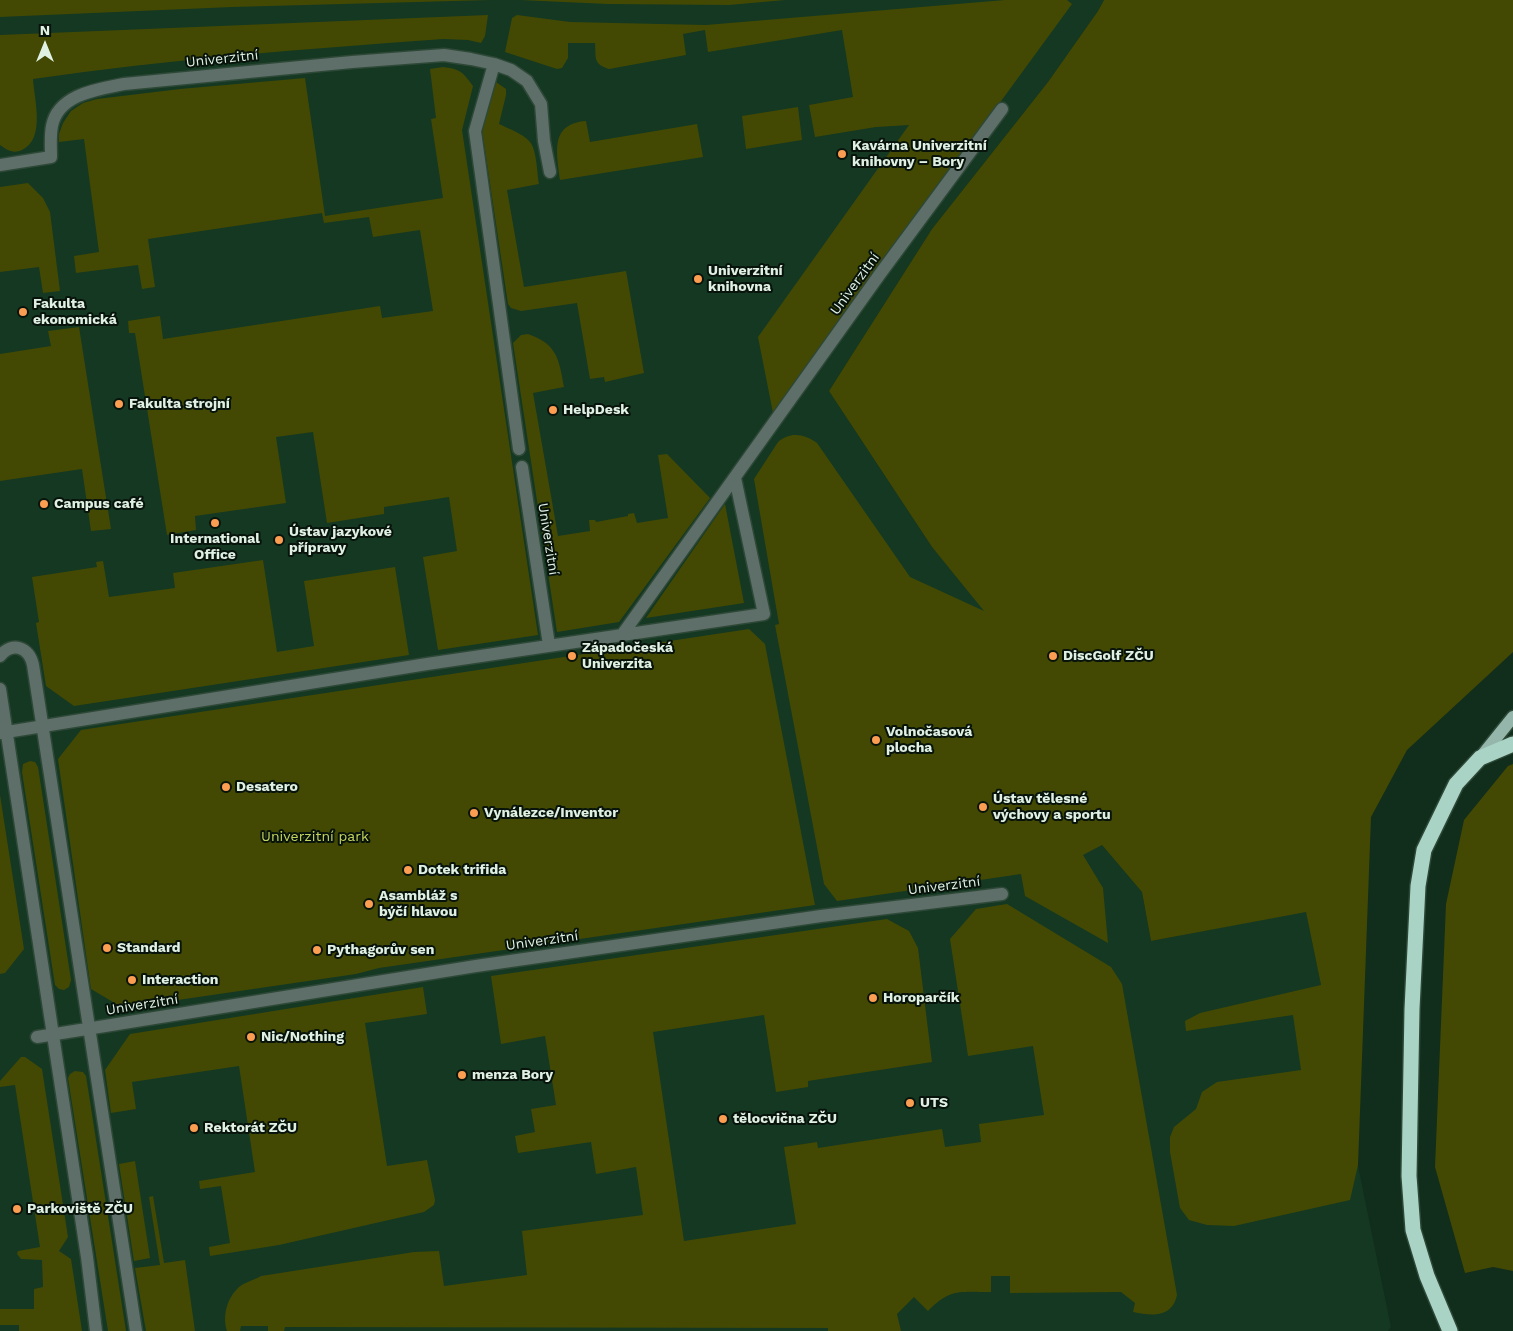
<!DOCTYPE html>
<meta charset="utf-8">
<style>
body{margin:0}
#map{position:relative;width:1513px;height:1331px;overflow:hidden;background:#112d1b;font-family:"Work Sans",sans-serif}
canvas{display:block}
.north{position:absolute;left:20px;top:20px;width:50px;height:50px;-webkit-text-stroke:4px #07130b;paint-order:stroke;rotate:0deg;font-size:14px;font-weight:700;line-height:20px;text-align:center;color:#e0f1e4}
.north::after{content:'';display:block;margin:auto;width:18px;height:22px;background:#e0f1e4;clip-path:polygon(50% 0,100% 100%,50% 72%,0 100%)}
</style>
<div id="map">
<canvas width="1513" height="1331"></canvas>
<div class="north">N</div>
</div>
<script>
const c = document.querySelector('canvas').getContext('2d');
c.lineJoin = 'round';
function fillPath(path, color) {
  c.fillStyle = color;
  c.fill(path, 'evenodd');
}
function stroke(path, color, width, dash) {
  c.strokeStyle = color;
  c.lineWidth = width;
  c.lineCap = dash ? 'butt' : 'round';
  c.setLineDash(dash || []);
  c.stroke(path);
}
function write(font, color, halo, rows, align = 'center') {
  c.font = font + ' "Work Sans",sans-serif';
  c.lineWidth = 4;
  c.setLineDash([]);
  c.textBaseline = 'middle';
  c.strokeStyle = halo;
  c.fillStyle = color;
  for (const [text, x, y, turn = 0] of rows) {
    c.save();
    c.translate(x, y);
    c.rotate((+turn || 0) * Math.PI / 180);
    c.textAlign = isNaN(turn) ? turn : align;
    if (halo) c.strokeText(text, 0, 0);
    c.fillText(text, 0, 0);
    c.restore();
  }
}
const built = new Path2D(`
 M 0,0 L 1104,0 L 1098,11 L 1048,82 L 932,229 L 829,391 L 932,547 L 985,611 L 1102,845 L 1142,892 L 1151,941 L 1306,911 L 1391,1327 L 1388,1331 L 0,1331 Z`);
const green = new Path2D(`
 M 0,0 L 491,0 L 232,7 L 0,17 Z
 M 520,0 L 785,0 L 729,5 L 608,4 Z
 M 1005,0 L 1067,0 L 1072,4 L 773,413 L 758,337 L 909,125 L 876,127 L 815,137 L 809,105 L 853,97 L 842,30 L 708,52 L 705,30 L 683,34 L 686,55 L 609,69 C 593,64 596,58 595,43 L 568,43 L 568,58 L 562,68 L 557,69 L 505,52 L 512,18 L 517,15 L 570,22 L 706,25 Z
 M 1104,0 L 1513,0 L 1513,652 L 1407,750 L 1371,817 L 1358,1165 L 1350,1200 L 1234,1226 L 1207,1225 L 1189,1220 L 1180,1208 L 1170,1152 L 1170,1137 L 1174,1127 L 1196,1109 L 1202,1092 L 1217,1082 L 1301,1070 L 1293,1015 L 1186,1031 L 1185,1021 L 1200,1013 L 1321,985 L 1306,912 L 1151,941 L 1142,892 L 1102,845 L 1083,855 L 1103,888 L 1108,943 L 1025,896 L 1021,874 L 837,901 L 824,884 L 775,625 L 779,624 L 754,479 L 778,442 C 790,431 805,434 817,443 L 910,577 L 984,611 L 932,547 L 829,391 L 932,229 L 1048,82 L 1098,11 Z
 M 488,15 L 485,36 L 481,43 L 468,40 L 443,39 C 306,49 169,59 33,79 C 34,98 46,139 22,150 C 13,154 7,150 0,145 L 0,35 Z
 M 443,67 C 460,69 463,72 473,86 L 462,130 L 538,635 L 438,650 L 423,557 L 457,551 L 449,497 L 384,507 L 384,514 L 327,523 L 313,432 L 276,437 L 286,503 L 195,516 L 196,530 L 167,535 L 135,333 L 129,333 L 128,321 L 160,316 L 163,339 L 380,306 L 382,318 L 433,311 L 420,230 L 373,237 L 369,217 L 324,223 L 322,213 L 148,239 L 155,287 L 142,289 L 138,265 L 76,273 L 74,256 L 99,252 L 84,139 L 59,142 L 59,134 L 63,123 L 71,111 L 83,103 L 97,99 L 180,89 L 305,78 L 325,216 L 443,198 L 431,119 L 436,118 L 430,69 Z
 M 496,82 L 506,89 L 506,95 L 499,124 C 509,129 522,133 530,142 C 537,150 537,174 539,184 L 507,190 L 524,287 L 626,271 L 644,373 L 605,382 L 604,377 L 590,379 L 577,303 L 521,311 L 511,308 L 508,304 L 482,130 Z
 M 798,107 L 802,140 L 746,149 L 742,116 Z
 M 586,121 L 590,142 L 697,124 L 703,157 L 560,180 C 557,153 549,124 586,121 Z
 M 28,183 L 43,198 L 50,212 L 60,291 L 43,293 L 39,267 L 0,272 L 0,187 Z
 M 79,327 L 111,529 L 91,531 L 82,469 L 0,481 L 0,354 L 51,346 L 48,331 Z
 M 528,334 C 557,344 559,359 564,387 L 533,393 L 558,536 L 590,531 L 589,520 L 595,520 L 596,522 L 628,516 L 628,514 L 634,513 L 637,523 L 668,518 L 658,455 L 667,454 L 710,498 L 619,622 L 557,632 L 513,343 L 521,335 Z
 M 725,504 L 744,603 L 646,618 Z
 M 263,560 L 277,652 L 314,646 L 304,581 L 395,567 L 409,655 L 74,706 L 46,686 L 36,623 L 39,622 L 32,577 L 97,567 L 96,562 L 103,561 L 109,597 L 175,588 L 173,573 Z
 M 749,629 L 765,644 L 815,905 L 379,968 L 356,974 L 123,1008 L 91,989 L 58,759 L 81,730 Z
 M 30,761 L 35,762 L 38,767 L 71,980 L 69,987 L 64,990 L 59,989 L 55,985 L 22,772 L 23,764 Z
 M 1513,764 L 1513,1271 L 1493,1267 L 1465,1273 L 1435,1167 L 1446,904 L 1464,820 L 1508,766 Z
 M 0,795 L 24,949 L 5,973 L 0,974 Z
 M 1007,904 L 1111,967 L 1122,984 L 1177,1295 C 1172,1318 1152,1316 1133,1312 L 1135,1303 L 1121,1292 L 1010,1293 L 1010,1276 L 991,1276 L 991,1292 C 961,1292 950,1288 928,1311 L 914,1297 L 897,1314 L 901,1331 L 828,1331 L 828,1328 L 285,1327 L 284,1331 L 268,1331 L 268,1326 L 241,1326 L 240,1331 L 227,1331 C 222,1316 227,1298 239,1287 C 245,1282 254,1280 261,1276 L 414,1252 L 439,1251 L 444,1286 L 527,1275 L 522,1231 L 643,1215 L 636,1167 L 596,1174 L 591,1142 L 518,1153 L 515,1136 L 535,1132 L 531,1109 L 556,1105 L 545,1036 L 501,1044 L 491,976 L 887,919 L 909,931 L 918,948 L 932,1062 L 808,1081 L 808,1087 L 776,1092 L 764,1015 L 653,1032 L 684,1241 L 796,1224 L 784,1147 L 817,1142 L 818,1148 L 942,1129 L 945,1147 L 981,1142 L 979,1124 L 1044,1115 L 1033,1046 L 968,1056 L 950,939 L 976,909 Z
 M 423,987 L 427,1014 L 365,1023 L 387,1166 L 427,1160 L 435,1200 L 434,1205 L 424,1212 L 279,1245 L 210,1256 L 209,1247 L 230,1243 L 221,1186 L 200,1189 L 199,1181 L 255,1172 L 239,1066 L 132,1082 L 136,1109 L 111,1113 L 105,1070 L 130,1034 Z
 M 21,1057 L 25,1057 L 42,1069 L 68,1237 L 59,1251 L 71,1259 L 82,1331 L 19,1331 L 19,1325 L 0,1325 L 0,1309 L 34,1309 L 34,1289 L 43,1287 L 42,1260 L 21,1259 L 17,1254 L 18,1251 L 40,1247 L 15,1085 L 0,1087 L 0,1081 Z
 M 75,1071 L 83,1072 L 86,1076 L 126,1331 L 108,1331 L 68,1078 L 70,1074 Z
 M 135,1161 L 150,1258 L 134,1261 L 119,1164 Z
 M 153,1196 L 164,1263 L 185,1260 L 195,1331 L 146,1331 L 135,1268 L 160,1265 L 149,1197 Z`);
const minor = new Path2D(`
 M 494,64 L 475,131 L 519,449
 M 0,165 L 51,157 C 51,147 50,136 52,126 C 58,94 99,89 124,84 L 352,62 L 444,55 L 471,59 L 494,64 L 511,70 L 527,81 L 541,104 L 544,141 L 550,172
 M 522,467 L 549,645
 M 622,635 L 880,274 L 1002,109
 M 0,656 C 12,641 29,647 33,665 L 136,1331
 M 0,689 L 87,1257 L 96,1331
 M 0,733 L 427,664 L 764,614 L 735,478
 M 37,1037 L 476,966 L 821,916 L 1002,894`);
const major = new Path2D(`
 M 1480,758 L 1513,717`);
const highway = new Path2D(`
 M 1450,1331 L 1427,1276 L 1413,1230 L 1409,1176 L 1412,1009 L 1418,886 L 1424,850 L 1456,784 L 1480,758 L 1513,744`);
const markers = [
 [842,154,5,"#fb9e52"],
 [698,279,5,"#fb9e52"],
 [23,312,5,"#fb9e52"],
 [119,404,5,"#fb9e52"],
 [553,410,5,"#fb9e52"],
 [44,504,5,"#fb9e52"],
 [215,523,5,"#fb9e52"],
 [279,540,5,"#fb9e52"],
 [572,656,5,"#fb9e52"],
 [1053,656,5,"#fb9e52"],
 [876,740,5,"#fb9e52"],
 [226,787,5,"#fb9e52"],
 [983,807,5,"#fb9e52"],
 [474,813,5,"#fb9e52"],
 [408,870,5,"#fb9e52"],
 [369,904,5,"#fb9e52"],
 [107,948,5,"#fb9e52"],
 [317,950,5,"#fb9e52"],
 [132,980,5,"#fb9e52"],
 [873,998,5,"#fb9e52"],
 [251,1037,5,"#fb9e52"],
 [462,1075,5,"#fb9e52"],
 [910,1103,5,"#fb9e52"],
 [723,1119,5,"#fb9e52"],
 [194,1128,5,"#fb9e52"],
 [17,1209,5,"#fb9e52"]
];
const streetNames = [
 ["Univerzitní",222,59,-6],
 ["Univerzitní",855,284,-54],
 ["Univerzitní",548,539,81],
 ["Univerzitní",944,886,-7],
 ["Univerzitní",542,941,-8],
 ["Univerzitní",142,1005,-9]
];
const poiNames = [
 ["Kavárna Univerzitní",852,146],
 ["knihovny – Bory",852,162],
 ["Univerzitní",708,271],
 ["knihovna",708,287],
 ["Fakulta",33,304],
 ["ekonomická",33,320],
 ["Fakulta strojní",129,404],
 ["HelpDesk",563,410],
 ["Campus café",54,504],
 ["Ústav jazykové",289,532],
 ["přípravy",289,548],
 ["International",215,539,"center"],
 ["Office",215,555,"center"],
 ["Západočeská",582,648],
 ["Univerzita",582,664],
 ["DiscGolf ZČU",1063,656],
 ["Volnočasová",886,732],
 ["plocha",886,748],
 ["Desatero",236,787],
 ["Ústav tělesné",993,799],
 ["výchovy a sportu",993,815],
 ["Vynálezce/Inventor",484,813],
 ["Dotek trifida",418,870],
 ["Asambláž s",379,896],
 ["býčí hlavou",379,912],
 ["Standard",117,948],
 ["Pythagorův sen",327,950],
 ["Interaction",142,980],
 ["Horoparčík",883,998],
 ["Nic/Nothing",261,1037],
 ["menza Bory",472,1075],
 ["UTS",920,1103],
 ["tělocvična ZČU",733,1119],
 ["Rektorát ZČU",204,1128],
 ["Parkoviště ZČU",27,1209]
];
const parkNames = [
 ["Univerzitní park",315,837]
];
fillPath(built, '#143822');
fillPath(green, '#434903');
stroke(minor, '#2e4837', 15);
stroke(major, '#2e4837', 15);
stroke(highway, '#2e4837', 18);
stroke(minor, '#5e6e69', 12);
stroke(major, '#94b6ab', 12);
stroke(highway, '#a9d3c5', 15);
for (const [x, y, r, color] of markers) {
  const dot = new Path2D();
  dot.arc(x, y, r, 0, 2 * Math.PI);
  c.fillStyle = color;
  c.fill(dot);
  stroke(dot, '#07130b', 2);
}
write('14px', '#e0f1e4', '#07130b', streetNames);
write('bold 14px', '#e0f1e4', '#07130b', poiNames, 'left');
write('14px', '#c7d55d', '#07130b', parkNames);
</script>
